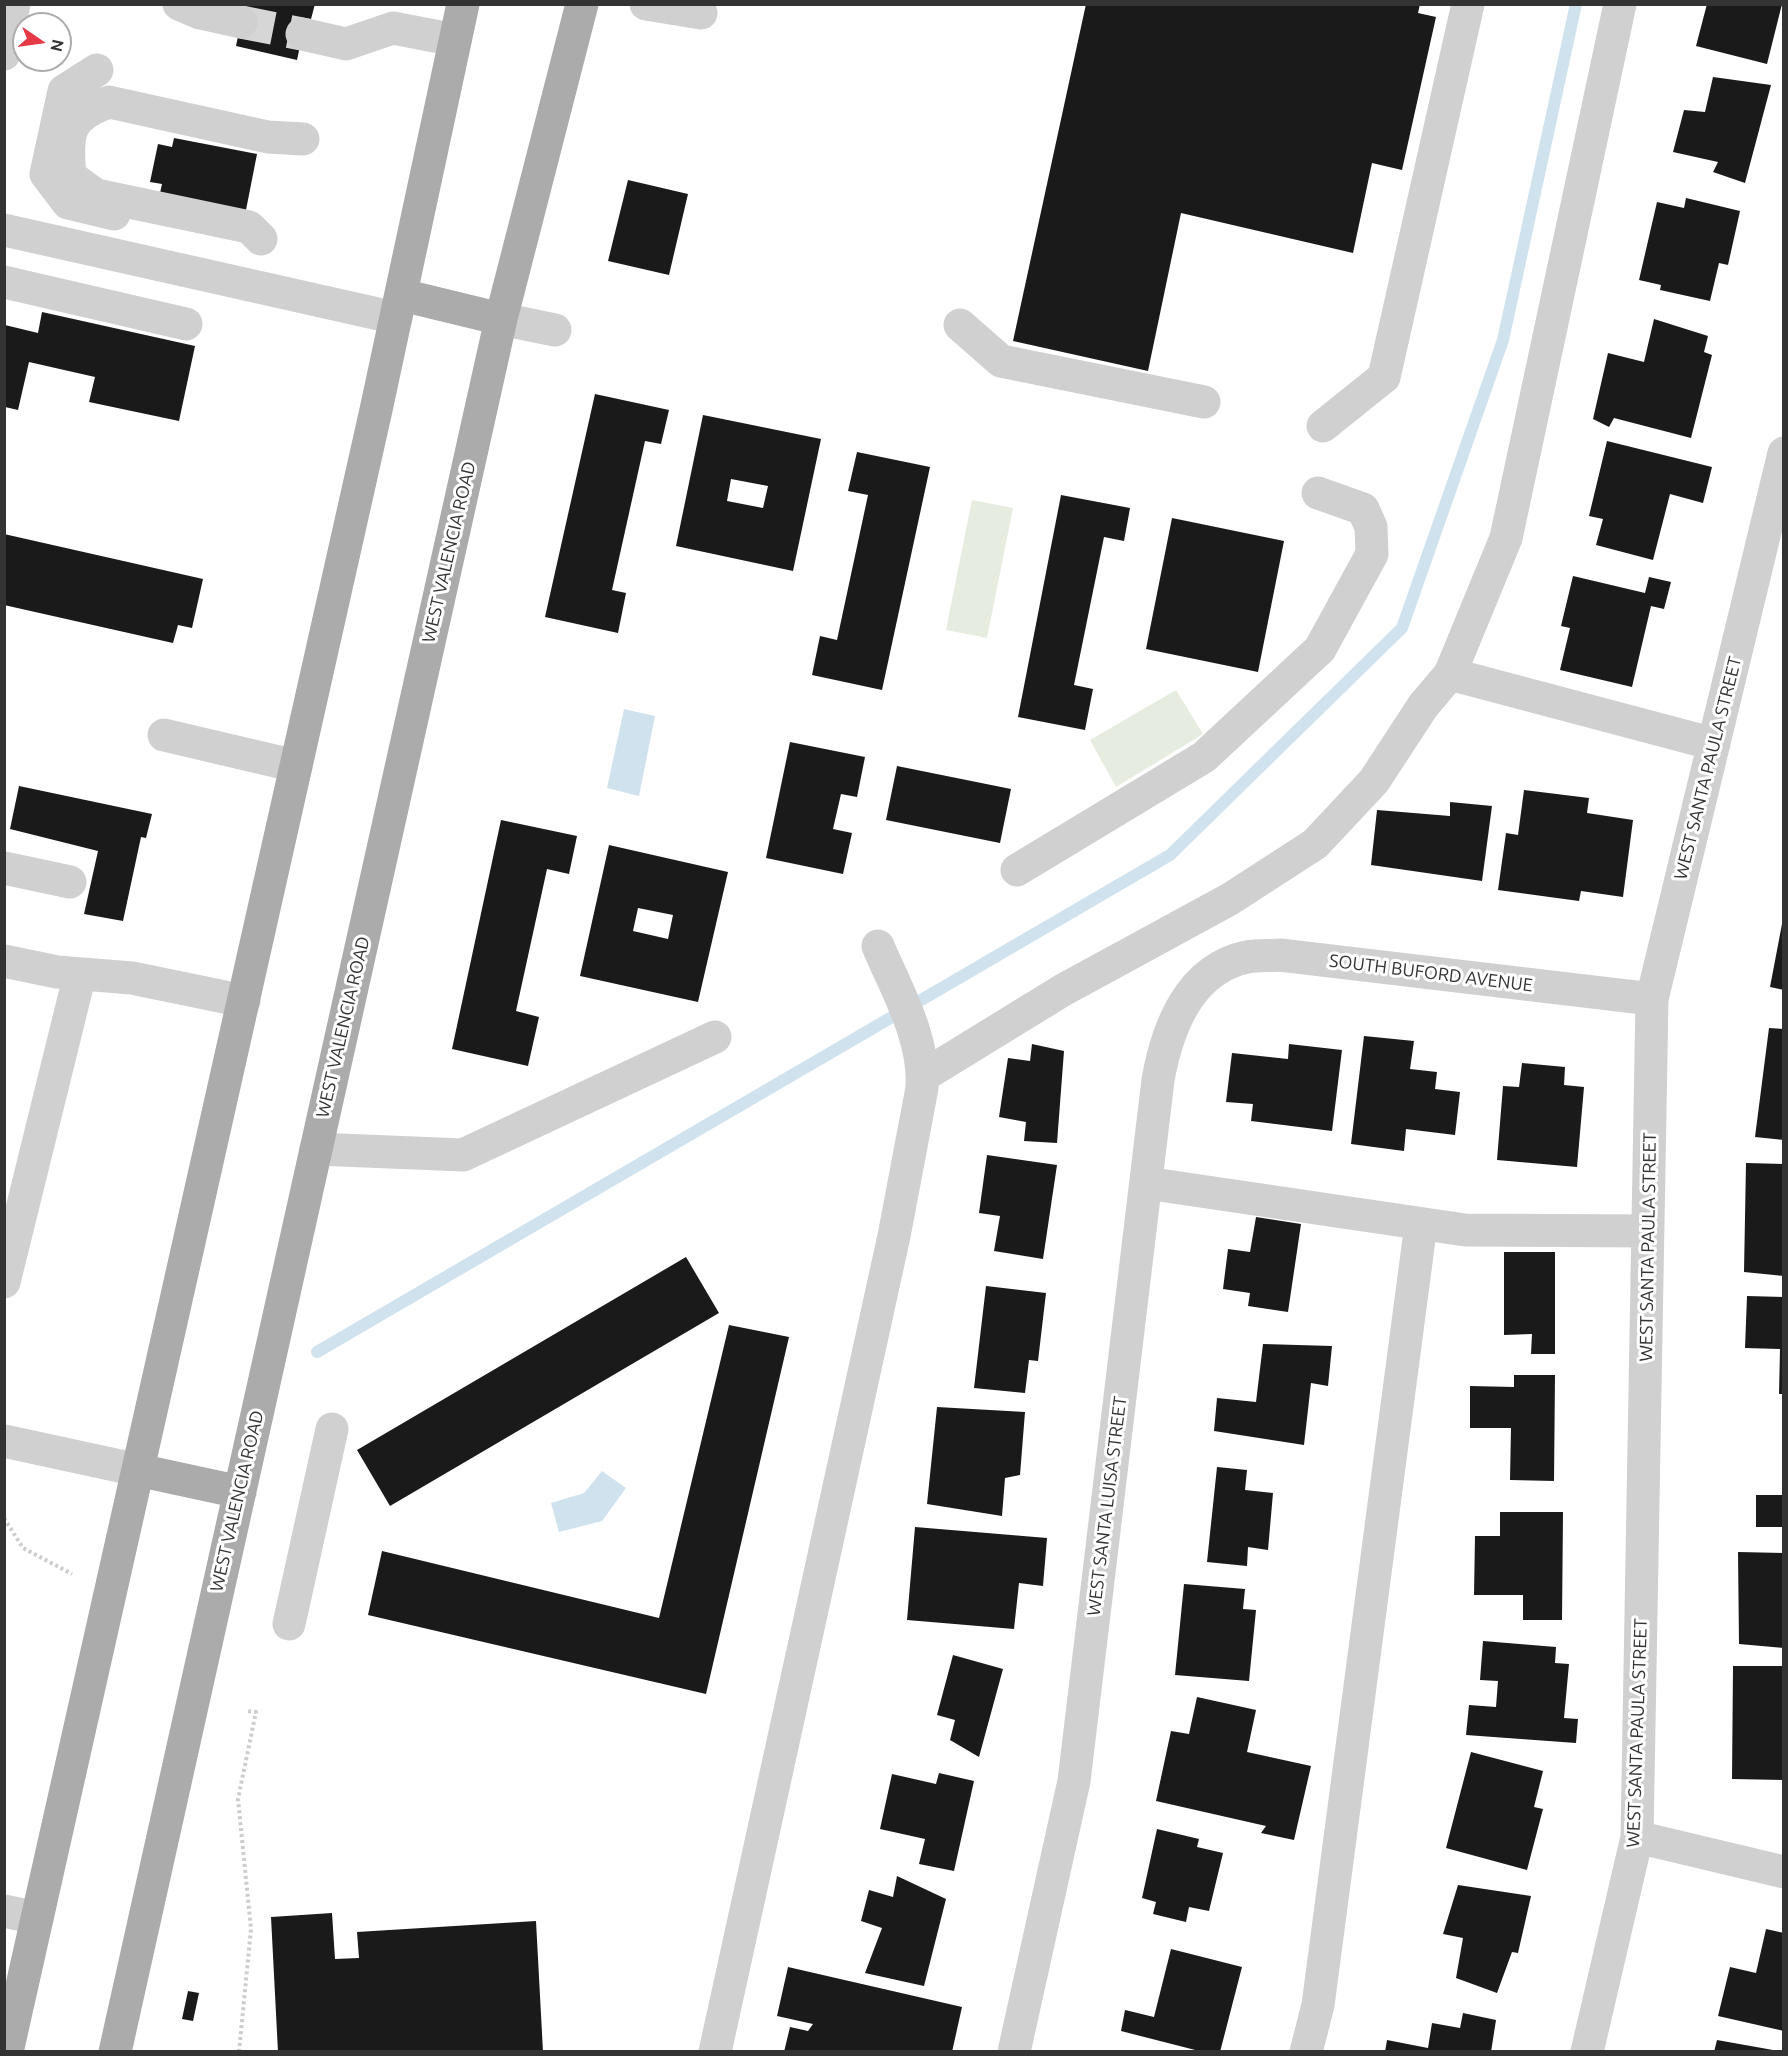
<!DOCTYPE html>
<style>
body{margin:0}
#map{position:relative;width:1788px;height:2056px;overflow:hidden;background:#fff;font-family:Ubuntu,sans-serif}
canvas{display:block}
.frame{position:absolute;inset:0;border:6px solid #333;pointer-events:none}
.north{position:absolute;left:12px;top:12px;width:60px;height:60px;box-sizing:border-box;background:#fff;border:2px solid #adadad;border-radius:50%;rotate:103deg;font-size:16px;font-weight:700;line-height:24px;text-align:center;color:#333}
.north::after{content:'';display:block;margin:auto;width:21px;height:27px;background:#e63946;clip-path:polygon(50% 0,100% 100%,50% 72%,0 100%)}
</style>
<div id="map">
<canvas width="1788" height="2056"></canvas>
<div class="frame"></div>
<div class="north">N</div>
</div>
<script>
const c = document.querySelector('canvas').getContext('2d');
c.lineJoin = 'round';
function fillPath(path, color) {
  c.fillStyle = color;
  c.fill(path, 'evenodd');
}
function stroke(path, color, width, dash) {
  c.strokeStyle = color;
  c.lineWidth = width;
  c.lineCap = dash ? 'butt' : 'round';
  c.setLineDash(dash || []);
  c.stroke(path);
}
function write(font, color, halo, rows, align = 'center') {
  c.font = font + ' Ubuntu,sans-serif';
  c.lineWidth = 6;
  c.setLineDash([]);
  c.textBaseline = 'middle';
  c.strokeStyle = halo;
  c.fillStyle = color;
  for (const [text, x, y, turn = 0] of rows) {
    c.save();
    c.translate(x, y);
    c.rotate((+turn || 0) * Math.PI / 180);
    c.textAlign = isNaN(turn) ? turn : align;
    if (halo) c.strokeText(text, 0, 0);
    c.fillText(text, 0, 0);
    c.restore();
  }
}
const green = new Path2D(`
 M 972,500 L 1013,508 L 987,638 L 946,630 Z
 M 1176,690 L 1203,734 L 1116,787 L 1090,740 Z`);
const water = new Path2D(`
 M 624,709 L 655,716 L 639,796 L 607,788 Z
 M 602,1471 L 626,1488 L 602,1521 L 559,1532 L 551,1503 L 584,1493 Z`);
const stream = new Path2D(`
 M 317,1352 L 1170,855 L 1402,628 L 1503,340 L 1576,4`);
const building = new Path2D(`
 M 239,4 L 315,4 L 311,19 L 306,18 L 297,60 L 236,46 L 244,7 Z
 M 1086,4 L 1420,4 L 1418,13 L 1436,17 L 1402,170 L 1372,163 L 1353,253 L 1181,213 L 1148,371 L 1013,341 Z
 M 1707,4 L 1782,4 L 1767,64 L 1696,46 Z
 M 1713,77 L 1771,85 L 1745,183 L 1713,172 L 1718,162 L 1673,152 L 1684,110 L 1705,112 Z
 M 174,138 L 257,154 L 246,210 L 160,193 L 162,184 L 150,182 L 158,144 L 172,147 Z
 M 628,180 L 688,194 L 669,275 L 608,261 Z
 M 1686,198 L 1740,211 L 1728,265 L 1719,263 L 1710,301 L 1660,290 L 1661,285 L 1639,280 L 1657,202 L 1684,208 Z
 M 42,312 L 195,346 L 179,421 L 89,402 L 95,377 L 29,362 L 18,410 L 5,407 L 5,325 L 38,333 Z
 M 1654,319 L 1708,336 L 1704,352 L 1712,355 L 1691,438 L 1614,418 L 1609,427 L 1593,419 L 1608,353 L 1644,362 Z
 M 595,394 L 669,410 L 661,444 L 645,441 L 612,590 L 626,593 L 618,633 L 545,617 Z
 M 703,415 L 821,439 L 793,571 L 676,546 ZM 731,479 L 768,486 L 763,508 L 727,501 Z
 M 1607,441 L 1712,467 L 1703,503 L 1670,494 L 1653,560 L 1596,545 L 1603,519 L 1589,516 Z
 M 857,452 L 930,467 L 882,690 L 812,675 L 820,636 L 837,640 L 868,495 L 848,491 Z
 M 1061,495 L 1130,508 L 1124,541 L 1104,537 L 1074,685 L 1093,689 L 1085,730 L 1018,717 Z
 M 1172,518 L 1284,541 L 1258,672 L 1146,649 Z
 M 4,534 L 203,579 L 192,628 L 178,625 L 173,643 L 4,605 Z
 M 1573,576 L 1645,593 L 1649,577 L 1671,582 L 1664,609 L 1651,606 L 1632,687 L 1560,670 L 1570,628 L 1561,626 Z
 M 790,742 L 865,757 L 857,797 L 841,794 L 833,829 L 852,833 L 843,874 L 766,858 Z
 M 897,766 L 1011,789 L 1000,843 L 886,820 Z
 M 19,786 L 152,814 L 146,838 L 141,837 L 123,921 L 84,914 L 98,851 L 10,829 Z
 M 1524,790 L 1589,798 L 1587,813 L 1633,820 L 1623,897 L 1581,891 L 1579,901 L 1498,890 L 1506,833 L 1518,835 Z
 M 1450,802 L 1492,806 L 1482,881 L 1371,865 L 1377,810 L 1450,816 Z
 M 501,820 L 577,836 L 569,874 L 547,869 L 516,1011 L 539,1017 L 528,1066 L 452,1049 Z
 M 609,845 L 728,872 L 698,1002 L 580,976 ZM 638,908 L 673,915 L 668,939 L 633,931 Z
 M 1782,924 L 1784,924 L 1784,990 L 1770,987 Z
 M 1769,1028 L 1784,1029 L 1784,1140 L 1755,1137 Z
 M 1364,1036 L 1414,1041 L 1410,1069 L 1437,1072 L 1435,1089 L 1460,1092 L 1455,1135 L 1406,1129 L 1404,1151 L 1351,1144 Z
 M 1032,1044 L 1064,1051 L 1057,1143 L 1024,1141 L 1026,1122 L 999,1117 L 1008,1058 L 1030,1061 Z
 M 1289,1044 L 1342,1050 L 1332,1131 L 1251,1121 L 1253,1104 L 1226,1102 L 1232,1053 L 1288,1059 Z
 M 1522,1063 L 1565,1067 L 1564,1085 L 1584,1087 L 1577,1167 L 1497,1160 L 1503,1086 L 1519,1087 Z
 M 987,1155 L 1057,1165 L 1043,1259 L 994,1251 L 1000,1216 L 979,1213 Z
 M 1746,1163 L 1784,1164 L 1784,1276 L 1744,1272 Z
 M 1256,1217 L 1301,1224 L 1288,1312 L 1248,1306 L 1250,1293 L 1223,1289 L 1228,1249 L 1250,1252 Z
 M 1504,1252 L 1555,1252 L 1555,1354 L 1531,1354 L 1532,1334 L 1504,1335 Z
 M 686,1257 L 719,1313 L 390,1506 L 357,1450 Z
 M 986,1286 L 1046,1293 L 1038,1361 L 1029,1360 L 1025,1393 L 974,1388 Z
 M 1747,1296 L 1784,1297 L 1784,1394 L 1779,1394 L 1780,1349 L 1745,1348 Z
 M 729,1325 L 789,1337 L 706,1694 L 368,1615 L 382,1551 L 659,1618 Z
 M 1263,1344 L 1332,1346 L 1328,1386 L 1311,1383 L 1304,1445 L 1214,1431 L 1217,1398 L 1256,1402 Z
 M 1514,1375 L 1555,1375 L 1554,1481 L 1510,1480 L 1511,1428 L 1470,1428 L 1470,1386 L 1514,1387 Z
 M 937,1407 L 1025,1412 L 1020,1475 L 1005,1478 L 1002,1516 L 927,1504 Z
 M 1217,1467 L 1247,1470 L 1245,1490 L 1273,1493 L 1268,1550 L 1248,1547 L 1247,1566 L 1207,1562 Z
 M 1756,1495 L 1784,1495 L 1784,1527 L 1756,1527 Z
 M 1500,1512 L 1563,1512 L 1562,1620 L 1523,1620 L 1523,1595 L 1474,1595 L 1475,1536 L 1500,1536 Z
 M 915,1527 L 1047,1538 L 1043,1586 L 1019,1583 L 1014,1629 L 907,1620 Z
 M 1738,1552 L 1784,1553 L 1784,1648 L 1739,1644 Z
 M 1184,1584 L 1245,1589 L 1243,1609 L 1256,1610 L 1249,1681 L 1175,1675 Z
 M 1483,1641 L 1556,1647 L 1555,1663 L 1569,1664 L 1564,1718 L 1578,1719 L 1576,1743 L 1466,1735 L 1469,1705 L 1496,1707 L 1498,1681 L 1480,1680 Z
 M 953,1655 L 1003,1669 L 979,1757 L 950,1740 L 955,1720 L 937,1715 Z
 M 1733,1666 L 1784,1666 L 1784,1780 L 1732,1779 Z
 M 1197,1697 L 1256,1710 L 1247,1752 L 1311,1766 L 1294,1840 L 1261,1833 L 1266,1826 L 1156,1801 L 1171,1731 L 1189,1734 Z
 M 1471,1752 L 1543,1771 L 1534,1807 L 1543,1809 L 1527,1870 L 1446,1848 Z
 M 939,1773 L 974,1781 L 954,1871 L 919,1864 L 925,1839 L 880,1829 L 892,1774 L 936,1784 Z
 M 1157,1829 L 1199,1839 L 1197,1847 L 1223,1853 L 1209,1911 L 1189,1907 L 1186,1922 L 1153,1914 L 1156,1902 L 1142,1898 Z
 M 897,1876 L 946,1899 L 924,1986 L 865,1973 L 882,1928 L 861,1921 L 869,1890 L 893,1897 Z
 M 1458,1885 L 1531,1896 L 1518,1953 L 1512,1952 L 1497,1993 L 1456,1978 L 1463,1938 L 1443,1934 Z
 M 332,1913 L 335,1959 L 359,1958 L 357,1932 L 536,1921 L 543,2052 L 278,2052 L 271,1917 Z
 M 1766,1929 L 1784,1933 L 1784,2031 L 1718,2016 L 1730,1967 L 1756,1973 Z
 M 1171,1949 L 1242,1967 L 1220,2052 L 1203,2052 L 1121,2031 L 1125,2010 L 1154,2017 Z
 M 788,1967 L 962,2007 L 952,2052 L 784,2052 L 790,2027 L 808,2031 L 813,2024 L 777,2016 Z
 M 188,1991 L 199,1993 L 193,2021 L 182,2019 Z
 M 1463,2013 L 1496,2020 L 1491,2052 L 1385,2052 L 1387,2040 L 1428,2048 L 1432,2023 L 1460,2028 Z
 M 1717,2040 L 1773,2050 L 1773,2052 L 1714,2052 Z`);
const minorTunnel = new Path2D(`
 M 241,22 L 302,34`);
const path = new Path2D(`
 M 4,1518 L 23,1548 L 72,1574
 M 239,2052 L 251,1929 L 238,1799 L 256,1712 L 245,1711`);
const minor = new Path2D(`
 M 179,4 L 200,13 L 241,22
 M 646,4 L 701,13
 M 302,34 L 346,44 L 393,28 L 455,40
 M 4,54 L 14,4
 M 97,70 L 64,91 L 46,174 L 68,203 L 114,214
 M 4,230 L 396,318
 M 261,239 L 249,227 L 96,195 L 70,176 C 66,133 67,117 109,102 L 268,137 L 303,139
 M 4,282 L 186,324
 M 501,319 L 555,330
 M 960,325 L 1001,361 L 1204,402
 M 1323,426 L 1384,377 L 1468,4
 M 1450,674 L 1506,538 L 1620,4
 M 164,735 L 296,766
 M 4,868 L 70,882
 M 1017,870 L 1204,757 L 1320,649 L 1372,554 L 1371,527 L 1363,509 L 1318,493
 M 4,961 L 57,972 L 132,978 L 244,1001
 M 923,1076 L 1063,990 L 1230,899 L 1315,844 L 1374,781 L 1423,706 L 1450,674 L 1714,744
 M 316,1149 L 463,1155 L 715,1037
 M 1146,1183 L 1465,1230 L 1648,1231
 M 4,1282 L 80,974
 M 4,1441 L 138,1470
 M 289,1624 L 332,1429
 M 1637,1837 L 1784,1872
 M 4,1911 L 37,1918
 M 715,2052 L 894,1236 L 922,1088 C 925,1038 897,991 878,946
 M 1014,2052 L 1074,1781 L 1158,1080 C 1167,1029 1189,969 1247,957 C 1257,955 1269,956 1280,955 L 1652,999
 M 1306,2052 L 1318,2005 L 1421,1224
 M 1587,2052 L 1637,1837 L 1652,999 L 1784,453`);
const major = new Path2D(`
 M 402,295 L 501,319
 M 138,1470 L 240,1492
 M 7,2052 L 376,410 L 463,4
 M 115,2052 L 501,319 L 582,4`);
const streetNames = [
 ["WEST VALENCIA ROAD",449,552,-77],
 ["WEST SANTA PAULA STREET",1708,768,-76],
 ["SOUTH BUFORD AVENUE",1431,973,7],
 ["WEST VALENCIA ROAD",343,1027,-77],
 ["WEST SANTA PAULA STREET",1648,1247,-89],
 ["WEST VALENCIA ROAD",237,1501,-77],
 ["WEST SANTA LUISA STREET",1107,1506,-83],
 ["WEST SANTA PAULA STREET",1637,1733,-88]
];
fillPath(green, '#e6ecdf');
fillPath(water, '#cfe2ee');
stroke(stream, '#cfe2ee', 12);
fillPath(building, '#1a1a1a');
stroke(minorTunnel, '#d6d6d6', 33, [33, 16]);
stroke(path, '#cdcdcd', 4, [3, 3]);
stroke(minor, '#d0d0d0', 33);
stroke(major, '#ababab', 33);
write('18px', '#333', '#fff', streetNames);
</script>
